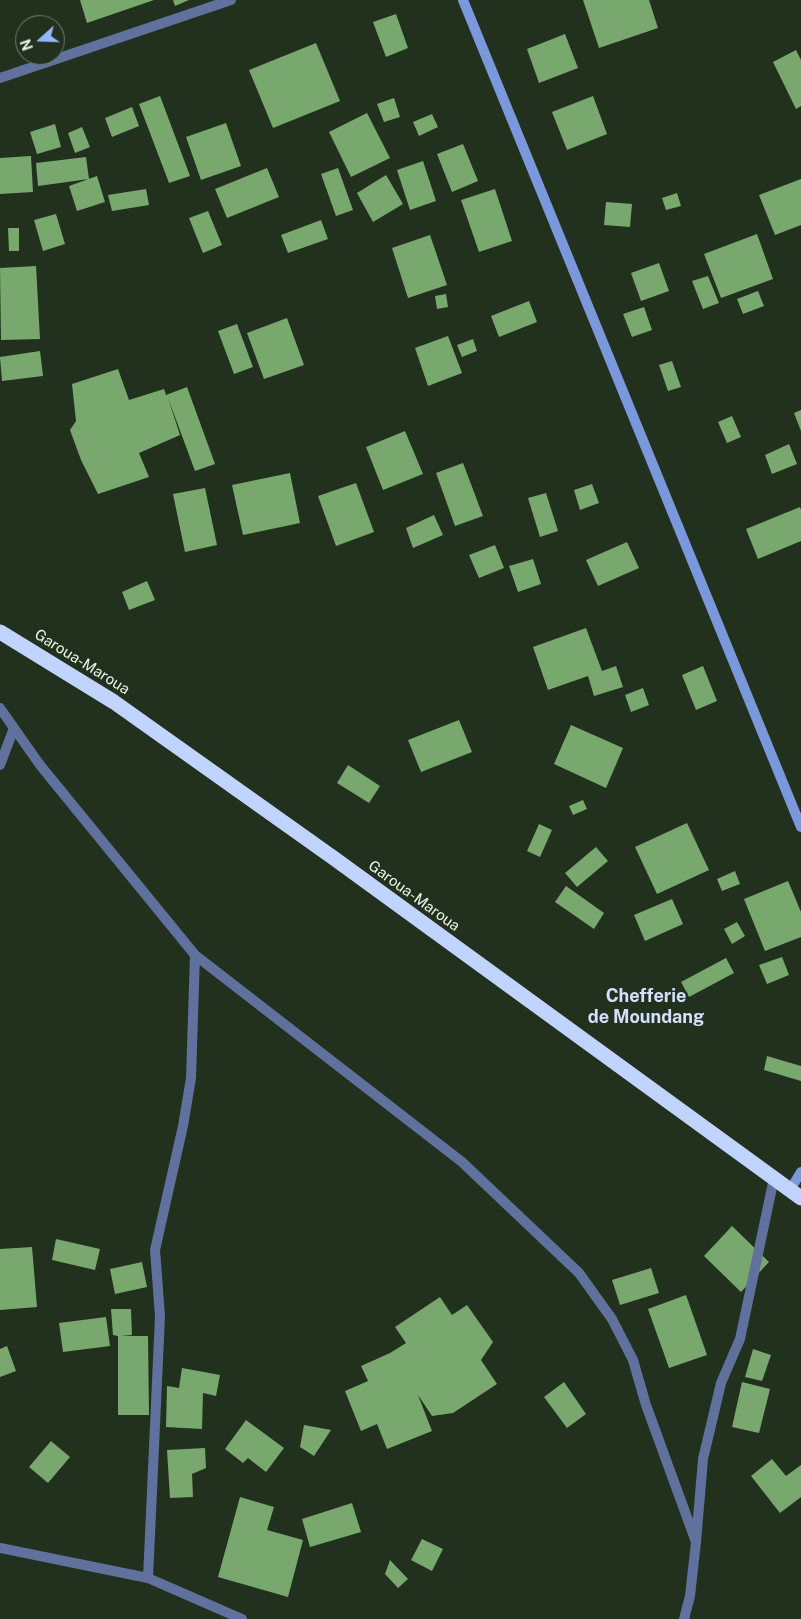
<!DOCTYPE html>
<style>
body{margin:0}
#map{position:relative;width:801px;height:1619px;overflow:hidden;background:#22311e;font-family:"Public Sans",sans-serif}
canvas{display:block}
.north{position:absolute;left:15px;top:15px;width:50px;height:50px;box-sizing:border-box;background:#22311e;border:1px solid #717e6e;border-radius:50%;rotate:250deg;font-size:14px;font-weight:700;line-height:20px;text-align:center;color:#e8f2e6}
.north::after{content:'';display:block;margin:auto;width:18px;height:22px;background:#98b6fd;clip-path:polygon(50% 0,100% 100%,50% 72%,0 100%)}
</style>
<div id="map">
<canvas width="801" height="1619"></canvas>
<div class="north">N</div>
</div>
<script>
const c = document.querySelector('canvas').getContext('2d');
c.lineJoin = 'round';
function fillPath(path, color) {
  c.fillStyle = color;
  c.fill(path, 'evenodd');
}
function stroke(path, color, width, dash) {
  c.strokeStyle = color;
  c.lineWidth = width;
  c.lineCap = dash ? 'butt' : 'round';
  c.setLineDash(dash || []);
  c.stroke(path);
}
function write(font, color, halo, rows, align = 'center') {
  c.font = font + ' "Public Sans",sans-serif';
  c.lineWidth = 5;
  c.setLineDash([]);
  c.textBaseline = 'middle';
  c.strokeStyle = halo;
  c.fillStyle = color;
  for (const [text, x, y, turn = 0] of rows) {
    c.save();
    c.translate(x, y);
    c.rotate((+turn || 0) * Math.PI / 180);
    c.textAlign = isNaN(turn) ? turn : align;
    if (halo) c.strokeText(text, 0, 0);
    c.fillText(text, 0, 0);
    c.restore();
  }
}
const building = new Path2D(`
 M 80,0 L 154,0 L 87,23 Z
 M 173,0 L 189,0 L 175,6 Z
 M 583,0 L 649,0 L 658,28 L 599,48 Z
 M 396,14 L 408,48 L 386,57 L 373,22 Z
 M 565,34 L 578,68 L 539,83 L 527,49 Z
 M 316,43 L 340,101 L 273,128 L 249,70 Z
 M 796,50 L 801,60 L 801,106 L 796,109 L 773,62 Z
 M 160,96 L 190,176 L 169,183 L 139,104 Z
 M 593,96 L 607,134 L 567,150 L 552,112 Z
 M 394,98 L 400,117 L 384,122 L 377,104 Z
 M 132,107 L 139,126 L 112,137 L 105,118 Z
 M 367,113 L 390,158 L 351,177 L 329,132 Z
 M 432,114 L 438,127 L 419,136 L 413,122 Z
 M 226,123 L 241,166 L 201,180 L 186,137 Z
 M 55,124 L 61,147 L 37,154 L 30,132 Z
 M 82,127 L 90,147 L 75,153 L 68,133 Z
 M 463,144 L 478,181 L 452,192 L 437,154 Z
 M 31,156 L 33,192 L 0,194 L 0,158 Z
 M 86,157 L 89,179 L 38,186 L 36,163 Z
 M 423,161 L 436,201 L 410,210 L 397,170 Z
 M 267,168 L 279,197 L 227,218 L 215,189 Z
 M 338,168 L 353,210 L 336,216 L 321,174 Z
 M 386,175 L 403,204 L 373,222 L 357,193 Z
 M 97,176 L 105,202 L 77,211 L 69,186 Z
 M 801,179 L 801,225 L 775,235 L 759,195 Z
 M 146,189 L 149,205 L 112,211 L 108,195 Z
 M 495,189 L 512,241 L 479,252 L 461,200 Z
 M 677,193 L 681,206 L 666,210 L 662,198 Z
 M 606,202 L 632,204 L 630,227 L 604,225 Z
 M 208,211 L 222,245 L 203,253 L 189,218 Z
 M 56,214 L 65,244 L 43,251 L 34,220 Z
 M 321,220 L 328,239 L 288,253 L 281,235 Z
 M 8,228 L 19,228 L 19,251 L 9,251 Z
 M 757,234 L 773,279 L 721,298 L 704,254 Z
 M 430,235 L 447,285 L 408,298 L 392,248 Z
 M 659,263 L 669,291 L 641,301 L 631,273 Z
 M 36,266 L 40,339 L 1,340 L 0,268 Z
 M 708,276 L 719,303 L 703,309 L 692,281 Z
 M 758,291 L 764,306 L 743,314 L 737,299 Z
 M 446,294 L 448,307 L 437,309 L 435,296 Z
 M 529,301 L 537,322 L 499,337 L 491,316 Z
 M 644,307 L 652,330 L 632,337 L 623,314 Z
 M 287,318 L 304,365 L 264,379 L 247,333 Z
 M 237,324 L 253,367 L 234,374 L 218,331 Z
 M 448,336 L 462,373 L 428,386 L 415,348 Z
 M 473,339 L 477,351 L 462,357 L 457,345 Z
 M 40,351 L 43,376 L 2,381 L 0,357 Z
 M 672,361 L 681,387 L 668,391 L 659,365 Z
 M 118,369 L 129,400 L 164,389 L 166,395 L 187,387 L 215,464 L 195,471 L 168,398 L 180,435 L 139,453 L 149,477 L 98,494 L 81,460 L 70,430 L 76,421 L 72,384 Z
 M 801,410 L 801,431 L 794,413 Z
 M 732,416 L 741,437 L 727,443 L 718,422 Z
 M 405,431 L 423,474 L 383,490 L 366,447 Z
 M 789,444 L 797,464 L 772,474 L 765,455 Z
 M 463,463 L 483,516 L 455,526 L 436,473 Z
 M 290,473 L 300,523 L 243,535 L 232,485 Z
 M 356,483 L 374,532 L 336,546 L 318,496 Z
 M 592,484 L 599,503 L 580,510 L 574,490 Z
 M 205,488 L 217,545 L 185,552 L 173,494 Z
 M 546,493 L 558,531 L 540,537 L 528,498 Z
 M 800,507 L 801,510 L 801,541 L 758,559 L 746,529 Z
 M 434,515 L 443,535 L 413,548 L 406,528 Z
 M 627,542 L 639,568 L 598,586 L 586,560 Z
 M 495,545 L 504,568 L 479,578 L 469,555 Z
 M 533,559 L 541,584 L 518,592 L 509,566 Z
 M 147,581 L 155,600 L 129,610 L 122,592 Z
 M 586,628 L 602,671 L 616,666 L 623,687 L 594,696 L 588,676 L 548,690 L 533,647 Z
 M 703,666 L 717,701 L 696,710 L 682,675 Z
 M 643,688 L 649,705 L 631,712 L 625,695 Z
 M 459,720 L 472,752 L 421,772 L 408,740 Z
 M 571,725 L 623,748 L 606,788 L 554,764 Z
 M 348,765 L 380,786 L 369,803 L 337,783 Z
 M 583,800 L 587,809 L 573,815 L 569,806 Z
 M 687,823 L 709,870 L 657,894 L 635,847 Z
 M 539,824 L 552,830 L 540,857 L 527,851 Z
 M 596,847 L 608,861 L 577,887 L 565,873 Z
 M 735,871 L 740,884 L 722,891 L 717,879 Z
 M 788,881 L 801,912 L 801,937 L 765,951 L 744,899 Z
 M 566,886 L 604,913 L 594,929 L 555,902 Z
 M 672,899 L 683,924 L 645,941 L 634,915 Z
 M 737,922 L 745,936 L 732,944 L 724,929 Z
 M 782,957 L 789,975 L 767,984 L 759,965 Z
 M 726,958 L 734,973 L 689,997 L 681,982 Z
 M 767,1056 L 801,1066 L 801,1081 L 764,1070 Z
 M 732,1226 L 769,1262 L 741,1292 L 704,1256 Z
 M 56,1239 L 100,1249 L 95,1270 L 52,1260 Z
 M 32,1247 L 37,1307 L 0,1310 L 0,1249 Z
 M 142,1262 L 147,1287 L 115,1294 L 110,1269 Z
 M 651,1268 L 659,1293 L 620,1305 L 612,1280 Z
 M 686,1295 L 707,1355 L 669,1368 L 648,1309 Z
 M 440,1297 L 452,1315 L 467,1305 L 493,1342 L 481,1360 L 497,1384 L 453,1413 L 432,1416 L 418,1395 L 432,1431 L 387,1449 L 377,1424 L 361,1431 L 345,1391 L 368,1381 L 361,1366 L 390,1353 L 406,1343 L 395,1327 Z
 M 111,1309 L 131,1309 L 132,1335 L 121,1336 L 148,1336 L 149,1415 L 118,1415 L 118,1336 L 113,1335 Z
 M 106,1317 L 110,1346 L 63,1352 L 59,1323 Z
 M 7,1346 L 16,1371 L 0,1377 L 0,1349 Z
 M 753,1349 L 771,1355 L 762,1381 L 745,1377 Z
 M 182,1368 L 220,1375 L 216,1396 L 203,1393 L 202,1429 L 166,1427 L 167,1386 L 179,1388 Z
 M 564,1382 L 586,1414 L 567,1428 L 544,1397 Z
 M 742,1382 L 770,1389 L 759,1433 L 732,1427 Z
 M 246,1420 L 284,1448 L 266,1472 L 248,1458 L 243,1463 L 225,1449 Z
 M 304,1425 L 331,1430 L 314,1456 L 300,1447 Z
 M 51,1441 L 70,1457 L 48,1483 L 29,1467 Z
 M 205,1448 L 206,1468 L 192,1474 L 193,1497 L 170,1498 L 167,1450 Z
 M 772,1459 L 786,1476 L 801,1465 L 801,1497 L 780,1513 L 751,1476 Z
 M 240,1497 L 274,1507 L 267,1530 L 303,1540 L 288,1597 L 218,1577 Z
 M 352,1503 L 361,1532 L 310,1547 L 302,1519 Z
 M 422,1539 L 443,1549 L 432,1571 L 411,1560 Z
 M 390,1560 L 408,1579 L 398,1588 L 385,1574 Z`);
const street = new Path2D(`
 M 0,78 L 231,0
 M 0,708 L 40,765 L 195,955 L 462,1162 L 579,1273 L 612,1319 L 633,1360 L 646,1405 L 696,1542
 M 0,765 L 14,728
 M 0,1548 L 148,1578 L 242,1619
 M 148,1578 L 160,1316 L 155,1250 L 183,1126 L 191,1078 L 195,955
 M 684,1619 L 690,1596 L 696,1542 L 703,1459 L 721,1383 L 740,1339 L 774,1178`);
const secondary = new Path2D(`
 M 463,0 L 801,827
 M 790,1190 L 801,1172`);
const highway = new Path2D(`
 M 0,632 L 114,702 L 335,859 L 801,1198`);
const streetNames = [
 ["Garoua-Maroua",82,662,32],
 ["Garoua-Maroua",414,896,36]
];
const quarterNames = [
 ["Chefferie",646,996],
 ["de Moundang",646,1017]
];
fillPath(building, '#78a86e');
stroke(street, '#5f719c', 10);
stroke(secondary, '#7b98dd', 10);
stroke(highway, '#c1d4ff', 15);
write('15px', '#e8f2e6', '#22311e', streetNames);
write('bold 18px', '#d3e0fb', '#22311e', quarterNames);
</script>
